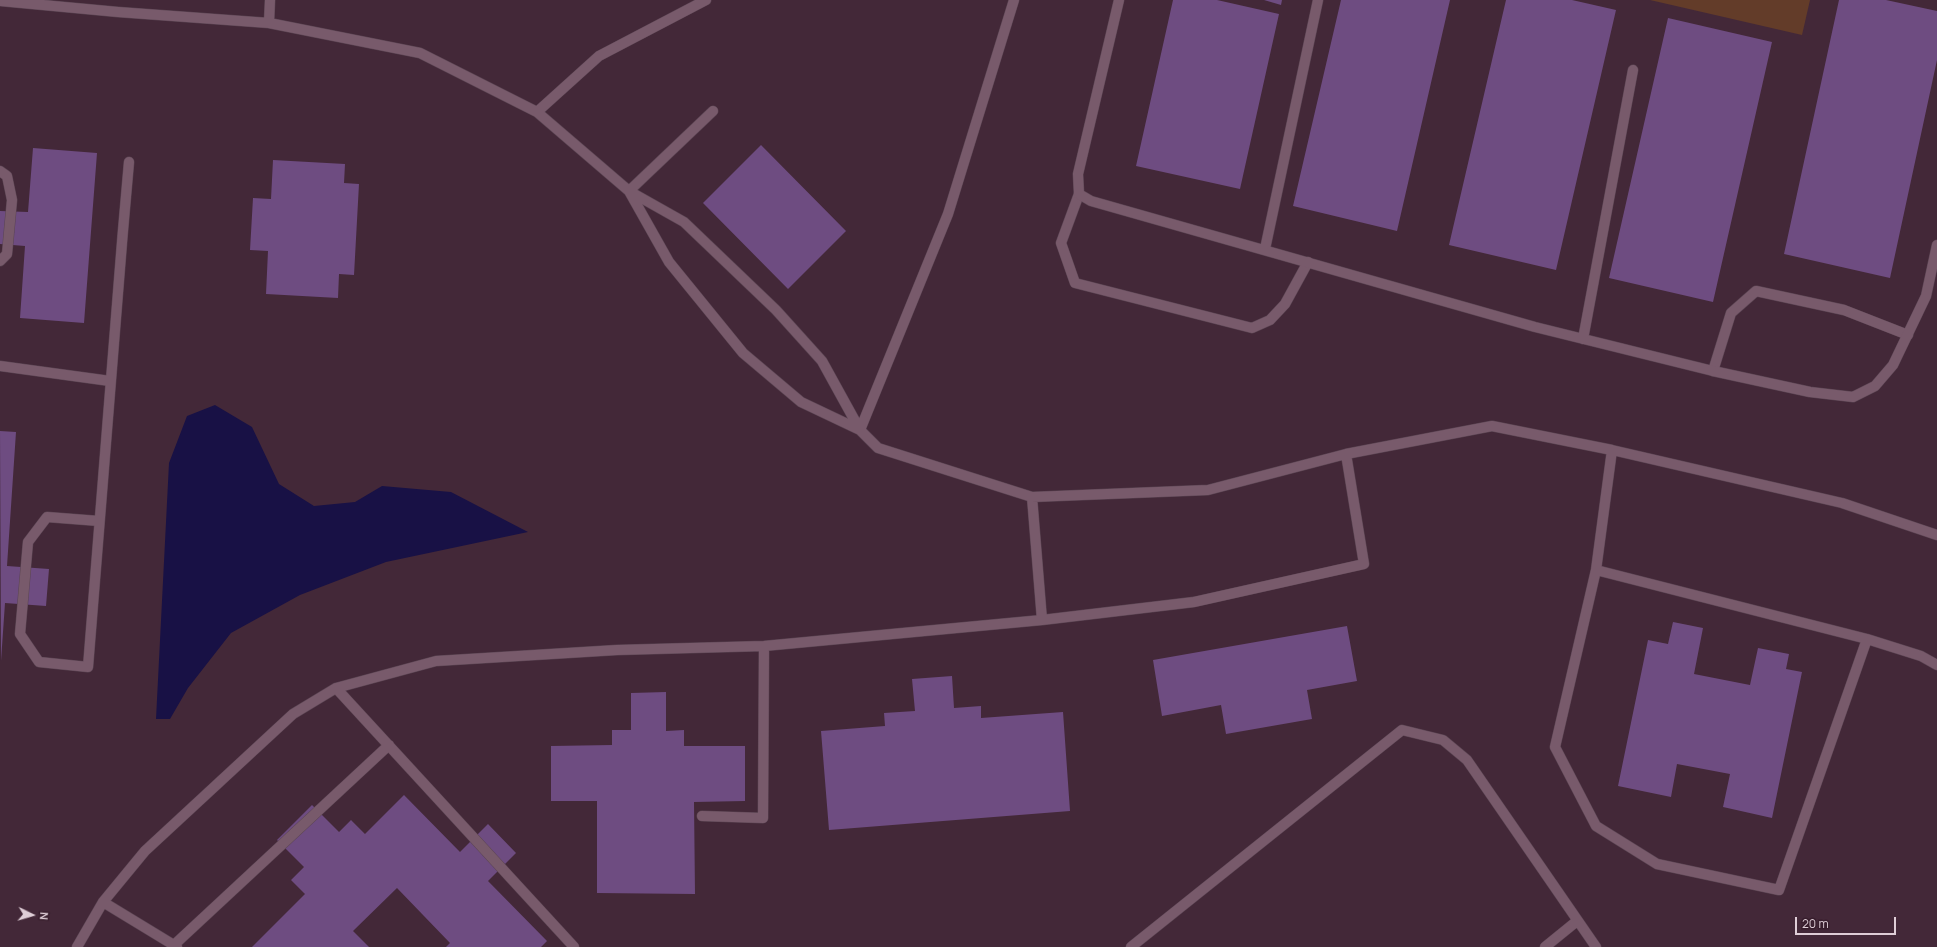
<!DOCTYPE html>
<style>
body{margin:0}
#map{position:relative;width:1937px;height:947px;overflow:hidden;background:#432838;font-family:Manrope,sans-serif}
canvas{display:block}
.north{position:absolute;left:12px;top:895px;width:40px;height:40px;-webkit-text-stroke:3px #381e2d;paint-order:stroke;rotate:95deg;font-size:11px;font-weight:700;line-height:16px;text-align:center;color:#dfced7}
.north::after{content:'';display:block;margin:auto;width:14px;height:18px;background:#dfced7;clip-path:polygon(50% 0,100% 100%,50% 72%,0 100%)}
.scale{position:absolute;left:1795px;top:917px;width:101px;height:18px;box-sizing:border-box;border:2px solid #dfced7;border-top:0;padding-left:5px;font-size:12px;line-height:14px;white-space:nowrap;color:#dfced7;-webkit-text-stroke:3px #381e2d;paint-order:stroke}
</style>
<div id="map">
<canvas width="1937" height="947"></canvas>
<div class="north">N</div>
<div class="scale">20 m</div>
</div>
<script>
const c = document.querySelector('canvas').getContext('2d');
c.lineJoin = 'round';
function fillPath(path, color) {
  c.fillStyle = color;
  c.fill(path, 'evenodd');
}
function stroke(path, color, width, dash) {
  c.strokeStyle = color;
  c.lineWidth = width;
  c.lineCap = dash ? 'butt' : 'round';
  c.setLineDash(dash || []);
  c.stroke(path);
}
const green = new Path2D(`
 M 1650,0 L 1810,0 L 1802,35 Z`);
const water = new Path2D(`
 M 215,405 L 252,427 L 279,484 L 314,506 L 355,502 L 382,486 L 451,492 L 528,532 L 386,562 L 300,595 L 231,633 L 188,688 L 170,719 L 156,719 L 169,463 L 187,416 Z`);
const building = new Path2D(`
 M 1173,0 L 1217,0 L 1279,14 L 1240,189 L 1136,166 Z
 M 1264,0 L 1282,0 L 1281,5 Z
 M 1341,0 L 1450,0 L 1397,231 L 1293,206 Z
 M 1506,0 L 1572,0 L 1616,10 L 1556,270 L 1449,245 Z
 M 1839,0 L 1886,0 L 1937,11 L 1937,60 L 1890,278 L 1784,254 Z
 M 1668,18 L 1772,42 L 1713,302 L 1609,278 Z
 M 761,145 L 846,231 L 788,289 L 703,203 Z
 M 33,148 L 97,153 L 84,323 L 20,318 L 25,246 L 0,244 L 0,211 L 28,212 Z
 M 273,160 L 345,164 L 344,183 L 359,184 L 354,275 L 339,274 L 338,298 L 266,294 L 268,251 L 250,250 L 253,198 L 271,199 Z
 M 0,431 L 16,432 L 7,566 L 49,569 L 46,606 L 5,603 L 1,661 Z
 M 1673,622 L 1703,628 L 1694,674 L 1750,685 L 1758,648 L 1789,654 L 1786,669 L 1802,672 L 1772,818 L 1723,807 L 1730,774 L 1677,764 L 1671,797 L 1618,786 L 1648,640 L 1668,644 Z
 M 1347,626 L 1357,681 L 1307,690 L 1312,719 L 1226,734 L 1221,705 L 1162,716 L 1153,660 Z
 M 952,676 L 954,708 L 981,706 L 981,718 L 1063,712 L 1070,811 L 829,830 L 821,731 L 885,726 L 884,713 L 915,711 L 912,679 Z
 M 666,692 L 666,731 L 684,730 L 684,746 L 745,746 L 745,801 L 694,802 L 695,894 L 597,893 L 597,801 L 551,801 L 551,746 L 612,745 L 612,730 L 631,730 L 631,693 Z
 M 404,795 L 460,852 L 488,824 L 516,853 L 488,881 L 547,941 L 541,947 L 446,947 L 450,943 L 397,888 L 353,931 L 369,947 L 252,947 L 305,894 L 291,880 L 304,867 L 277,840 L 312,805 L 339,832 L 351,820 L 365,834 Z`);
const lane = new Path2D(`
 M 0,1 L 118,12 L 269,23 L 420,53 L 537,112 L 629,191 L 684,222 L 776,310 L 822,361 L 860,430 L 878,448 L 1032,497 L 1208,490 L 1346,454 L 1492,426 L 1612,450 L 1842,503 L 1937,535
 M 269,23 L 270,0
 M 537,112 L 599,56 L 706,0
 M 0,171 L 7,176 L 12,200 L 7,254 L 0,261
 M 629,191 L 669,262 L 743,353 L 801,402 L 860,430
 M 629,191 L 713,111
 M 1079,194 L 1061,243 L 1075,283 L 1252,328 L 1270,320 L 1285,304 L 1308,262
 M 0,366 L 110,381
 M 1713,371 L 1731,313 L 1756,291 L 1844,310 L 1908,335
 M 860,430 L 948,214 L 1014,0
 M 1032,497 L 1042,620
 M 99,521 L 47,517 L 28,542 L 20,634 L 39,662 L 88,667 C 101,498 114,330 129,162
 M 1596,570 L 1612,450
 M 1867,639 L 1779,890 L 1657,864 L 1596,826 L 1555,747 L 1596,570 L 1867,639 L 1921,656 L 1937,665
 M 336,688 L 574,947
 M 702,816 L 763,818 L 764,646
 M 103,902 L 177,947
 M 174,945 L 389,745
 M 77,947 L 103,902 L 145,851 L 293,714 L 336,688 L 436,661 L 617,650 L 764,646 L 1042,620 L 1194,602 L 1364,564 L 1346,454
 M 1131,947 L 1402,730 L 1443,740 L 1467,760 L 1596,947
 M 1545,947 L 1577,921`);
const street = new Path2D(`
 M 1119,0 L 1078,174 L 1079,194 L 1091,201 L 1535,327 L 1713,371 L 1810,392 L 1853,397 L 1875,386 L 1893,365 L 1926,296 L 1937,245
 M 1265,249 L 1318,0
 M 1583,339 L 1633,70`);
fillPath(green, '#633c29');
fillPath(water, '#181145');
fillPath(building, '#6e4c81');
stroke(lane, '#5b4553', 11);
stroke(street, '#5b4553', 11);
stroke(lane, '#785a6b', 10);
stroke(street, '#785a6b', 10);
</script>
